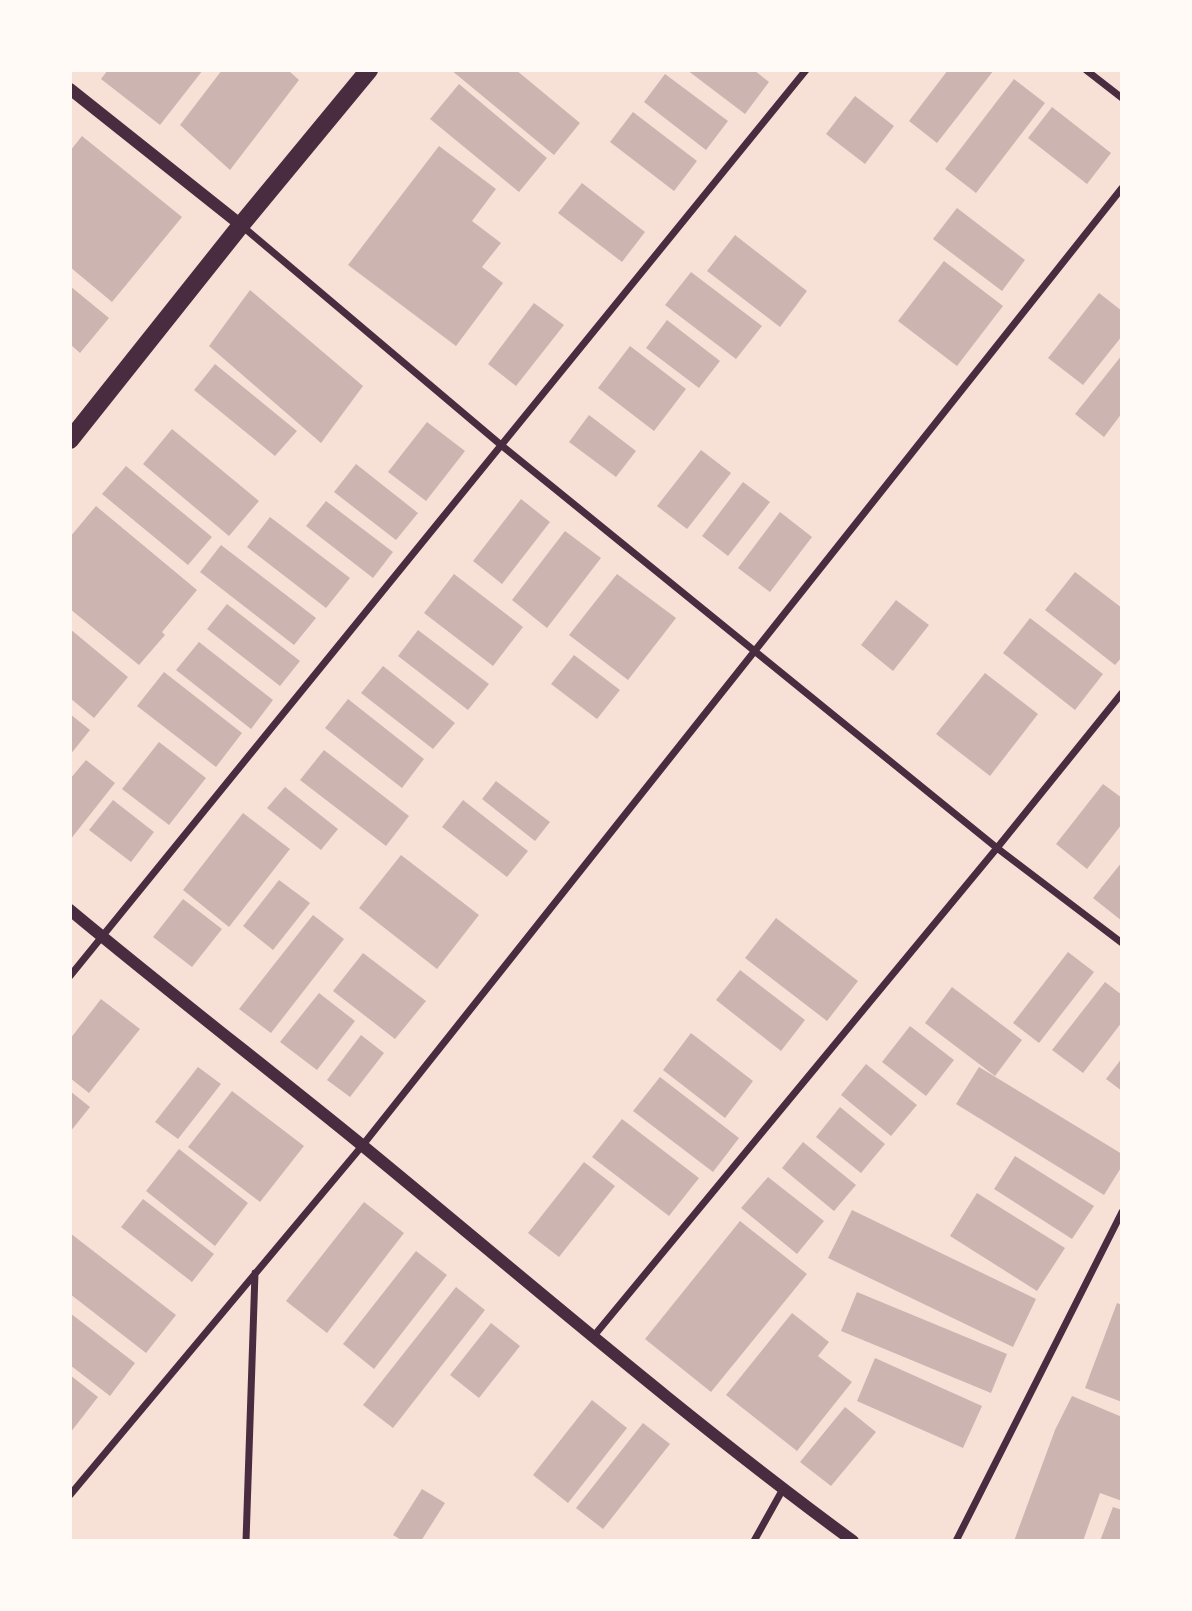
<!DOCTYPE html>
<style>
body{margin:0}
#map{position:relative;width:1192px;height:1611px;overflow:hidden;background:#f7e1d7;font-family:"Noto Sans",sans-serif}
canvas{display:block}
.frame{position:absolute;inset:0;border:72px solid #fffaf5;pointer-events:none}
</style>
<div id="map">
<canvas width="1192" height="1611"></canvas>
<div class="frame"></div>
</div>
<script>
const c = document.querySelector('canvas').getContext('2d');
c.lineJoin = 'round';
function fillPath(path, color) {
  c.fillStyle = color;
  c.fill(path, 'evenodd');
}
function stroke(path, color, width, dash) {
  c.strokeStyle = color;
  c.lineWidth = width;
  c.lineCap = dash ? 'butt' : 'round';
  c.setLineDash(dash || []);
  c.stroke(path);
}
const building = new Path2D(`
 M 108,70 L 203,70 L 160,125 L 101,79 Z
 M 222,70 L 288,70 L 299,80 L 230,170 L 180,125 Z
 M 451,70 L 516,70 L 580,123 L 554,155 Z
 M 687,70 L 754,70 L 769,82 L 745,114 Z
 M 948,70 L 994,70 L 937,143 L 909,121 Z
 M 665,74 L 728,121 L 706,150 L 644,102 Z
 M 1014,79 L 1045,103 L 976,193 L 945,169 Z
 M 459,84 L 547,158 L 519,192 L 430,119 Z
 M 855,96 L 894,126 L 865,164 L 826,134 Z
 M 1052,107 L 1111,153 L 1087,184 L 1028,138 Z
 M 633,112 L 697,161 L 674,191 L 610,142 Z
 M 82,136 L 182,217 L 112,302 L 70,267 L 70,151 Z
 M 439,146 L 496,189 L 472,221 L 501,243 L 482,267 L 503,283 L 456,346 L 348,265 Z
 M 582,183 L 645,232 L 622,262 L 558,213 Z
 M 957,208 L 1025,260 L 1002,291 L 933,239 Z
 M 735,235 L 807,291 L 780,327 L 707,271 Z
 M 944,261 L 1003,306 L 957,366 L 898,321 Z
 M 691,272 L 762,326 L 736,359 L 665,305 Z
 M 70,286 L 109,318 L 80,353 L 70,344 Z
 M 250,290 L 363,386 L 321,443 L 209,346 Z
 M 1099,293 L 1122,311 L 1122,336 L 1083,385 L 1048,358 Z
 M 534,303 L 564,325 L 516,386 L 488,364 Z
 M 667,320 L 720,361 L 699,388 L 646,348 Z
 M 630,346 L 686,389 L 654,431 L 598,388 Z
 M 1122,355 L 1122,413 L 1104,437 L 1075,414 Z
 M 215,364 L 297,431 L 275,456 L 194,390 Z
 M 589,415 L 636,451 L 616,477 L 569,442 Z
 M 427,422 L 465,451 L 426,501 L 388,472 Z
 M 172,429 L 259,501 L 229,536 L 143,464 Z
 M 701,450 L 731,473 L 687,529 L 657,506 Z
 M 356,464 L 418,513 L 396,540 L 334,492 Z
 M 126,466 L 212,537 L 188,565 L 102,494 Z
 M 743,482 L 770,502 L 728,556 L 702,536 Z
 M 521,499 L 550,522 L 502,584 L 473,561 Z
 M 326,501 L 393,552 L 373,578 L 306,526 Z
 M 96,506 L 197,590 L 162,632 L 165,635 L 139,665 L 70,609 L 70,537 Z
 M 780,512 L 812,537 L 770,592 L 738,568 Z
 M 270,517 L 350,578 L 326,608 L 247,547 Z
 M 565,531 L 601,558 L 547,628 L 512,600 Z
 M 221,545 L 316,618 L 294,645 L 200,572 Z
 M 1075,572 L 1122,608 L 1122,657 L 1115,665 L 1045,610 Z
 M 454,574 L 523,627 L 493,666 L 424,613 Z
 M 617,574 L 676,618 L 628,680 L 569,635 Z
 M 896,600 L 929,625 L 893,671 L 861,645 Z
 M 227,604 L 300,661 L 280,686 L 207,629 Z
 M 1030,618 L 1103,674 L 1075,710 L 1003,653 Z
 M 70,629 L 128,677 L 94,718 L 70,698 Z
 M 418,630 L 489,684 L 468,710 L 398,656 Z
 M 199,642 L 273,700 L 251,729 L 176,670 Z
 M 574,655 L 620,690 L 597,719 L 551,684 Z
 M 383,666 L 455,723 L 433,749 L 361,693 Z
 M 164,672 L 242,733 L 216,767 L 137,706 Z
 M 985,673 L 1038,714 L 990,776 L 936,734 Z
 M 348,699 L 424,759 L 402,788 L 325,728 Z
 M 70,714 L 90,730 L 70,755 Z
 M 159,742 L 206,778 L 169,825 L 122,789 Z
 M 324,750 L 409,816 L 386,846 L 300,780 Z
 M 86,760 L 115,783 L 70,840 L 70,779 Z
 M 496,781 L 550,822 L 535,841 L 482,799 Z
 M 1103,784 L 1122,798 L 1122,824 L 1087,869 L 1056,844 Z
 M 285,787 L 338,829 L 321,850 L 267,808 Z
 M 113,800 L 154,832 L 131,862 L 89,830 Z
 M 463,800 L 528,851 L 507,877 L 442,827 Z
 M 243,813 L 290,849 L 229,927 L 183,890 Z
 M 401,855 L 479,915 L 437,969 L 359,908 Z
 M 1122,862 L 1122,921 L 1093,898 Z
 M 279,880 L 310,903 L 273,950 L 243,926 Z
 M 183,899 L 222,929 L 192,967 L 153,937 Z
 M 313,915 L 344,939 L 271,1033 L 239,1009 Z
 M 776,918 L 858,981 L 827,1021 L 745,958 Z
 M 1068,952 L 1094,972 L 1039,1043 L 1013,1023 Z
 M 363,953 L 426,1001 L 395,1039 L 333,991 Z
 M 740,970 L 805,1020 L 781,1051 L 716,1000 Z
 M 1105,982 L 1122,995 L 1122,1022 L 1083,1073 L 1052,1050 Z
 M 952,987 L 1022,1040 L 995,1076 L 925,1023 Z
 M 319,993 L 355,1021 L 317,1070 L 280,1042 Z
 M 101,999 L 140,1029 L 89,1093 L 70,1078 L 70,1039 Z
 M 910,1026 L 954,1060 L 926,1096 L 882,1062 Z
 M 691,1033 L 753,1081 L 725,1118 L 663,1070 Z
 M 361,1035 L 384,1053 L 350,1097 L 327,1080 Z
 M 1122,1058 L 1122,1091 L 1106,1079 Z
 M 866,1064 L 917,1105 L 891,1136 L 841,1095 Z
 M 198,1067 L 221,1084 L 178,1139 L 155,1122 Z
 M 979,1067 L 1122,1154 L 1122,1166 L 1104,1195 L 956,1104 Z
 M 660,1077 L 739,1138 L 713,1172 L 633,1111 Z
 M 70,1091 L 90,1107 L 70,1132 Z
 M 232,1091 L 304,1146 L 260,1202 L 188,1147 Z
 M 840,1107 L 885,1144 L 861,1173 L 816,1137 Z
 M 622,1119 L 699,1178 L 669,1216 L 592,1157 Z
 M 803,1142 L 856,1185 L 834,1211 L 782,1168 Z
 M 179,1149 L 248,1203 L 215,1246 L 146,1191 Z
 M 1015,1156 L 1094,1206 L 1072,1239 L 994,1189 Z
 M 584,1162 L 615,1186 L 559,1257 L 528,1233 Z
 M 768,1177 L 824,1221 L 797,1254 L 741,1208 Z
 M 977,1193 L 1065,1248 L 1037,1291 L 950,1236 Z
 M 143,1199 L 214,1254 L 192,1282 L 121,1227 Z
 M 364,1202 L 404,1233 L 327,1333 L 286,1301 Z
 M 852,1210 L 1036,1299 L 1013,1347 L 828,1258 Z
 M 740,1221 L 807,1274 L 711,1392 L 645,1339 Z
 M 70,1233 L 176,1315 L 146,1353 L 70,1294 Z
 M 416,1251 L 447,1275 L 374,1369 L 343,1344 Z
 M 456,1287 L 485,1310 L 393,1428 L 363,1405 Z
 M 857,1292 L 1007,1354 L 991,1393 L 841,1331 Z
 M 1117,1303 L 1122,1305 L 1122,1402 L 1085,1388 Z
 M 70,1313 L 135,1363 L 110,1396 L 70,1365 Z
 M 792,1313 L 829,1342 L 818,1356 L 852,1382 L 797,1451 L 726,1395 Z
 M 491,1323 L 520,1346 L 479,1398 L 450,1375 Z
 M 875,1358 L 982,1406 L 963,1448 L 857,1401 Z
 M 70,1375 L 98,1397 L 70,1433 Z
 M 1072,1396 L 1122,1417 L 1122,1501 L 1100,1493 L 1083,1541 L 1014,1541 L 1055,1430 Z
 M 592,1400 L 627,1428 L 568,1503 L 533,1475 Z
 M 845,1407 L 876,1432 L 831,1486 L 800,1462 Z
 M 643,1423 L 670,1444 L 603,1529 L 576,1508 Z
 M 422,1489 L 445,1503 L 421,1541 L 403,1541 L 393,1535 Z
 M 1113,1507 L 1122,1510 L 1122,1541 L 1100,1541 Z`);
const minor = new Path2D(`
 M 1086,70 L 1122,98
 M 242,226 L 501,445 L 997,848 L 1122,943
 M 70,976 L 806,70
 M 593,1337 L 997,848 L 1122,693
 M 70,1495 L 362,1146 L 1122,188
 M 246,1541 L 255,1273
 M 754,1541 L 783,1489
 M 956,1541 L 1122,1212`);
const tertiary = new Path2D(`
 M 70,89 L 241,225
 M 70,910 C 166,990 266,1067 363,1146 C 525,1279 684,1417 853,1541`);
const primary = new Path2D(`
 M 70,440 L 241,225 L 369,70`);
fillPath(building, '#ccb4b1');
stroke(minor, '#4a2c40', 7);
stroke(tertiary, '#4a2c40', 12);
stroke(primary, '#4a2c40', 18);
</script>
